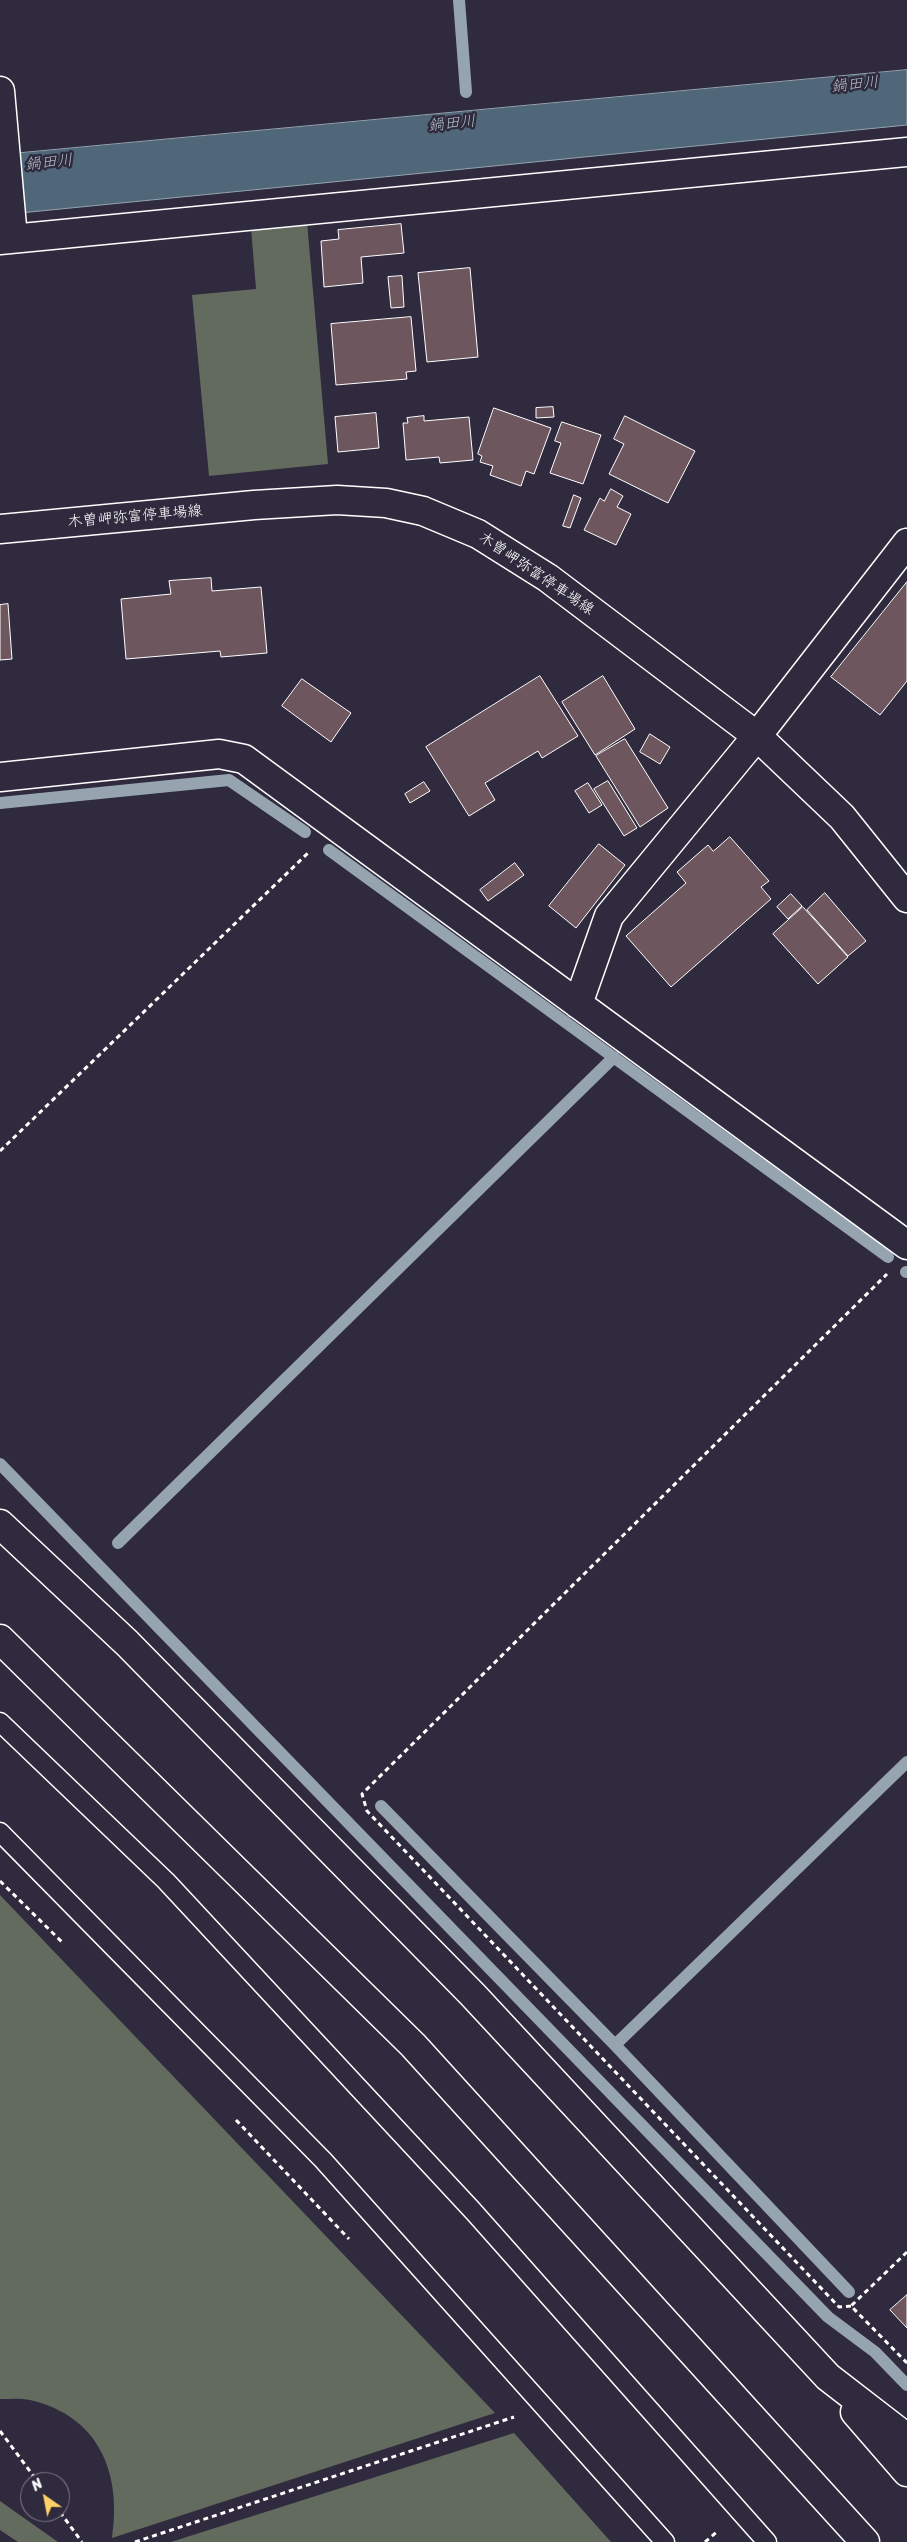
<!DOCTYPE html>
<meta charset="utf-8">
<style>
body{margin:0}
#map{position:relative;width:907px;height:2542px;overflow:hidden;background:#2f2a3d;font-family:Sriracha,sans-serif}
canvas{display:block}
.north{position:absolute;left:20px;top:2472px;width:50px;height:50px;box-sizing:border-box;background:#2f2a3d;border:1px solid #827f8b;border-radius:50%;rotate:327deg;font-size:14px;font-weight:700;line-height:20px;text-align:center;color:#fff}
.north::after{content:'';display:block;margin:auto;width:18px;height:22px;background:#ffd166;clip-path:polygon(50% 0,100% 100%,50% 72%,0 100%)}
</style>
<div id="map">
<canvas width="907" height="2542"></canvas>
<div class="north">N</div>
</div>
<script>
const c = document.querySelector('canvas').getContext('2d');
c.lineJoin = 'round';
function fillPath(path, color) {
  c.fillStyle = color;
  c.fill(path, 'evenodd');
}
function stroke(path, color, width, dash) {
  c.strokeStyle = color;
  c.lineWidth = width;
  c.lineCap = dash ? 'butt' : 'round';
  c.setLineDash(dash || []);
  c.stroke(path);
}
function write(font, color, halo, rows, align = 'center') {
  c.font = font + ' Sriracha,"Klee One",sans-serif';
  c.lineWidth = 5;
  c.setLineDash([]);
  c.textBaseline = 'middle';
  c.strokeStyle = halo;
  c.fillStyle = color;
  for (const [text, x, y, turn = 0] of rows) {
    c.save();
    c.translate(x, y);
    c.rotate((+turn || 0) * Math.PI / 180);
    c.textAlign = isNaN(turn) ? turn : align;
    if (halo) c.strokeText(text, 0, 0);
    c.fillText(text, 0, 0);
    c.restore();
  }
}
const green = new Path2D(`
 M 307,222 L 328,464 L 209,476 L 192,295 L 256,289 L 251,228 Z
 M 0,1895 L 495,2413 L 112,2538 C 122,2473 99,2416 30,2400 C 21,2398 10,2399 0,2399 Z
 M 514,2433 L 611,2542 L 171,2542 Z
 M 0,2501 L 58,2542 L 18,2542 L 0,2530 Z`);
const water = new Path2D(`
 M 907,70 L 907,125 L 0,215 L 0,155 Z`);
const stream = new Path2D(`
 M 459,0 L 466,92
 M 0,803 L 229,780 L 305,832
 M 329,850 L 888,1257
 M 906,1272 L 907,1272
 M 0,1464 L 828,2317 L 875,2352 L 907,2385
 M 118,1543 L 614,1057
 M 381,1806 L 615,2045 L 849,2292
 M 615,2045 L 907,1762`);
const building = new Path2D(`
 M 401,224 L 404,253 L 361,257 L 363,283 L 324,287 L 321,241 L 339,239 L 338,230 Z
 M 470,268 L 478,357 L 427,362 L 418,273 Z
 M 402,276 L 404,307 L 391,308 L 388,277 Z
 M 411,317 L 416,371 L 406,372 L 407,379 L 336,385 L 331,324 Z
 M 553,407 L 554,417 L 536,418 L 536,408 Z
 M 494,408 L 551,428 L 534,474 L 526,471 L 521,486 L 490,475 L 493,466 L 480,462 L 482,456 L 478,454 Z
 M 376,413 L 379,448 L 338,452 L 335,417 Z
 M 424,416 L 424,421 L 469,417 L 473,460 L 440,463 L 439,457 L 406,460 L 403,423 L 408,423 L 407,418 Z
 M 625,416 L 695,451 L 668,503 L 609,474 L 624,444 L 614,439 Z
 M 562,422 L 601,435 L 583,484 L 550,473 L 561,443 L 555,441 Z
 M 611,489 L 623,496 L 617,507 L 631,514 L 616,545 L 584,530 L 600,498 L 604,501 Z
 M 574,495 L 581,498 L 570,528 L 563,526 Z
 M 211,578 L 212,591 L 261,587 L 267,653 L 221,657 L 220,651 L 126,659 L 121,599 L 171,594 L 169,581 Z
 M 907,582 L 907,681 L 880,715 L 831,677 Z
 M 8,604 L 12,659 L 0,660 L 0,605 Z
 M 540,676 L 578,736 L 542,758 L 538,751 L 485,783 L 495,800 L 469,816 L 426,747 Z
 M 603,676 L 635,729 L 595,755 L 562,702 Z
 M 302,679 L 351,713 L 331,742 L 282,706 Z
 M 650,734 L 670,747 L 660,764 L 640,752 Z
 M 625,739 L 668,808 L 640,827 L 596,756 Z
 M 608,781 L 637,828 L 624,836 L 594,789 Z
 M 424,782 L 430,791 L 410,803 L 405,794 Z
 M 588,783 L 602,805 L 589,813 L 575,791 Z
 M 730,837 L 769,881 L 761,887 L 771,899 L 671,987 L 626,936 L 686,883 L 677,872 L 708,845 L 713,851 Z
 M 599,844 L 625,865 L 576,928 L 549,906 Z
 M 515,863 L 524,875 L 488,901 L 480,890 Z
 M 825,893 L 866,941 L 848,956 L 807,910 Z
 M 791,894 L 802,906 L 788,919 L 777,907 Z
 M 803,907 L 848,957 L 818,984 L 773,934 Z
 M 907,2295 L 907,2328 L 890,2310 Z`);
const path = new Path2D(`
 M 0,1151 L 310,851
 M 0,1881 L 64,1944
 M 236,2120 L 349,2239
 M 907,2252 L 851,2306 L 907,2363
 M 851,2306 L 839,2307 L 367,1811 L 362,1794 L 887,1274
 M 0,2431 L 38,2482
 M 60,2512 L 82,2542
 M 135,2542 L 514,2417
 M 705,2542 L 718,2531`);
const service = new Path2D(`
 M 0,1722 L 166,1881 L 473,2211 L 767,2542
 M 0,1832 L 323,2160 L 665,2542`);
const minor = new Path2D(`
 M 0,91 L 13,238
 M 0,240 L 907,152
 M 0,777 L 219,754 L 244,759 L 907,1245
 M 578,1004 L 609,916 L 757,736 L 907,543
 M 0,1524 L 127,1643 L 473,1995 L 828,2377 L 907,2438
 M 855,2412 L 907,2472`);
const tertiary = new Path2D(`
 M 0,1639 L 413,2045 L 865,2542`);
const secondary = new Path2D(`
 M 0,529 L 254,505 L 337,500 L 386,503 L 423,511 L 478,534 L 548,578 L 757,736 L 842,817 L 907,898`);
const streetNames = [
 ["木曽岬弥富停車場線",135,517,-5],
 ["木曽岬弥富停車場線",536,574,34]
];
const waterNames = [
 ["鍋田川",855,85,-6],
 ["鍋田川",452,124,-6],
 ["鍋田川",49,163,-6]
];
fillPath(green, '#636b5e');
fillPath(water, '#4f6779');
stroke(water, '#95a4af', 1);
stroke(stream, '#95a4af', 12);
fillPath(building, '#6e565e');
stroke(building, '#fff', 1);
stroke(service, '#fff', 21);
stroke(minor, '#fff', 31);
stroke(tertiary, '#fff', 31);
stroke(secondary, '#fff', 31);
stroke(path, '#fff', 3, [5, 4]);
stroke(service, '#2f2a3d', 18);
stroke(minor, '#2f2a3d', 28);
stroke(tertiary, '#2f2a3d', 28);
stroke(secondary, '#2f2a3d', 28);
write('15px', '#fff', '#2f2a3d', streetNames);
write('italic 16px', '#b0bbc3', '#2f2a3d', waterNames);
</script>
